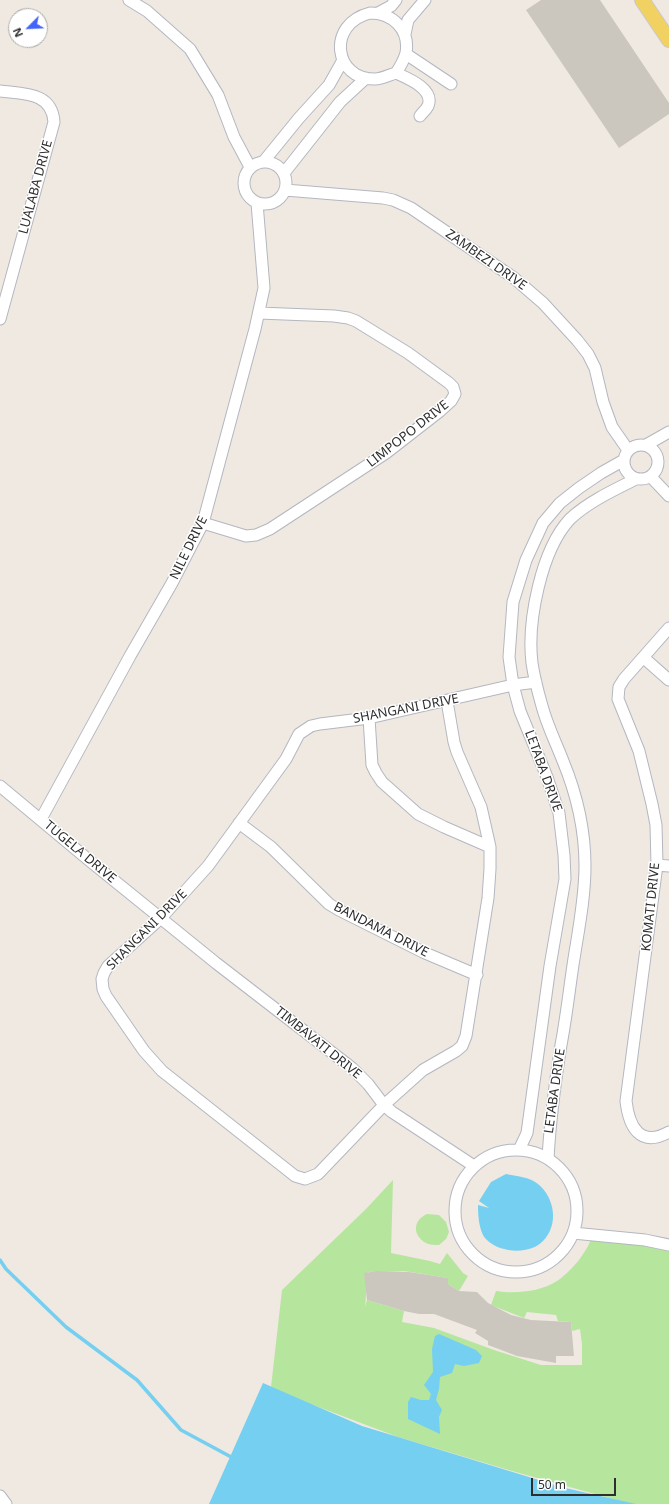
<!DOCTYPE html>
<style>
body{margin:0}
#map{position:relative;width:669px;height:1504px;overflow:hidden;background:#efe9e1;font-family:"Noto Sans",sans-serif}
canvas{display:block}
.north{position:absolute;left:8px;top:8px;width:40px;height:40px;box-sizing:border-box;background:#fff;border:1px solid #ababab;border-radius:50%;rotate:246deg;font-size:11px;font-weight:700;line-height:16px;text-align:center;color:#2e2e2e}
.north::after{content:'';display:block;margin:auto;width:14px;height:18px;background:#4264fb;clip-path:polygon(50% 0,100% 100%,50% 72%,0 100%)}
.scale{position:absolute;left:531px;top:1478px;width:85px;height:18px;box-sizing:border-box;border:2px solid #2e2e2e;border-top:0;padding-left:5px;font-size:12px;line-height:14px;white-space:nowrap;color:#2e2e2e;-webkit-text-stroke:3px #fff;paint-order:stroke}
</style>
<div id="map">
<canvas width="669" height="1504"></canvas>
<div class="north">N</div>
<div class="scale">50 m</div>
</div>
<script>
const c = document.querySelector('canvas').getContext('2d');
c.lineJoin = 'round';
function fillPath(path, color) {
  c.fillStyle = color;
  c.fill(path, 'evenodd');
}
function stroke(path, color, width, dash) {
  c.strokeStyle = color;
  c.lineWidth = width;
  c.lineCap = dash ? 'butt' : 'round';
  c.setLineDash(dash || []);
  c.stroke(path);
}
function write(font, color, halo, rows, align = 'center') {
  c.font = font + ' "Noto Sans",sans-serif';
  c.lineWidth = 3;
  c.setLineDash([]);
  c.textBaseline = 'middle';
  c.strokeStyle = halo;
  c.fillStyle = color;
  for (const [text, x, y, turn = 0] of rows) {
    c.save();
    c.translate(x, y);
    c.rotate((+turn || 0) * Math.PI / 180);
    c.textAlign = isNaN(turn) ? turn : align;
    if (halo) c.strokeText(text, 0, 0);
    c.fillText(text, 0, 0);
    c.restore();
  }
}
const green = new Path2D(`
 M 393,1180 L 391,1253 L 430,1261 L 440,1264 L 447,1253 L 463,1273 L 468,1276 L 459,1291 L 448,1284 L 448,1278 L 404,1271 L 368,1272 L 365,1307 L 367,1300 L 404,1311 L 402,1322 L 434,1328 L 494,1350 L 541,1365 L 582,1365 L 582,1344 L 580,1329 L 572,1331 L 571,1322 L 558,1321 L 556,1315 L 527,1312 L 524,1318 L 491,1305 L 496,1291 C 515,1294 540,1292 557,1281 C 565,1276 573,1267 579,1260 C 585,1251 590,1245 592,1235 L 669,1248 L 669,1504 L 631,1504 L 512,1471 L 398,1437 L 308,1403 L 271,1387 L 282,1290 L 366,1209 Z
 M 427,1214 L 439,1215 L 446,1222 L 449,1232 L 446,1239 L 439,1245 C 435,1245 430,1245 426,1243 C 412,1235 413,1220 427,1214 Z`);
const water = new Path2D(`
 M 506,1174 C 516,1176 530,1177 538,1184 C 555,1198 559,1225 543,1241 C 530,1255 500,1253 487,1240 C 479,1233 478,1215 478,1205 L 489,1208 L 479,1201 L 491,1182 Z
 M 439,1334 L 476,1350 L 482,1356 L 479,1363 L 464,1366 L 455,1364 L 452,1373 L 440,1377 L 439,1389 L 436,1400 L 442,1410 L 439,1417 L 440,1434 L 408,1419 L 408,1402 L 411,1397 L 421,1400 L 429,1400 L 431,1394 L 424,1385 L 433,1372 L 432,1349 L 435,1336 Z
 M 263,1383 L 362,1426 L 565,1488 L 636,1504 L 209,1504 Z`);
const stream = new Path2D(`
 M 0,1260 L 6,1269 L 66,1327 L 137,1380 L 181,1430 L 233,1458`);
const building = new Path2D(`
 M 541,0 L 600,0 L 669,103 L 669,114 L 619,148 L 526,10 Z
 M 377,1271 L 409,1272 L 448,1278 L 448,1284 L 459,1291 L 477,1292 L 488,1303 L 511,1315 L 531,1320 L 571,1322 L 574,1356 L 556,1356 L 556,1363 L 517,1356 L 488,1345 L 488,1341 L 475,1333 L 477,1330 L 434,1314 L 419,1314 L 404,1311 L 367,1300 L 364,1273 Z`);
const minor = new Path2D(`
 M 129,0 L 147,11 L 190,49 L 218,95 L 234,137 L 250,167
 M 370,13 C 392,13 410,29 406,53 C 404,60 400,67 396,73 C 389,75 382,79 375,79 C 334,80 326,24 370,13 Z
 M 378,13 L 391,6 L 396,0
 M 405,34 L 408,20 L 425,0
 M 406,54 L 451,84
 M 396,73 C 407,78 435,89 428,106 C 426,110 422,113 420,116
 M 0,91 C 24,94 52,92 54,122 L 0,319
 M 264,161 L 299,118 L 329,85 L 343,60
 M244 183a21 21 0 1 1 42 0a21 21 0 1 1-42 0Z
 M 284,173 L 340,102 L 366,78
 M 285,190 L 383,198 L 393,200 L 411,208 L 514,278 L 543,303 L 577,340 L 588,354 L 595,368 L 603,402 L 612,427 L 628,450
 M624 462a17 17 0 1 1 34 0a17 17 0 1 1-34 0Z
 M 646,445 L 669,432
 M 651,477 L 669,496
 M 203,523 L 246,536 L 256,535 L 270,529 L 386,453 L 440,411 L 451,401 L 455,394 L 453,387 L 449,383 L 408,353 L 356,321 L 348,318 L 334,316 L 259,313
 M 669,628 L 624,679 L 619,687 L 618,699 L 639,751 L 652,804 L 656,825 L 657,865 L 626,1101 C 629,1127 640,1148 669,1132
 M 644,658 L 669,680
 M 447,701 L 454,742 L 457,752 L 481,807 L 490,847 L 490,869 L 488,898 L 466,1036 L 462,1046 L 456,1051 L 423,1070 L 384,1105 L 318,1174 L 305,1179 L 295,1176 L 162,1071 L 144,1051 L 106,996 L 103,989 L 102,979 L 104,973 L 108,966 L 161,918 L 208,866 L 286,759 L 299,734 L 311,726 L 320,724 L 369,718 L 513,685 L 536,682
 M 369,718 L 372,765 L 376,773 L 382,782 L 418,814 L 444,827 L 490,847
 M 0,786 L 90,861 L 216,963 L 352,1068 L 368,1084 L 384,1105 L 392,1112 L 474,1166
 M 41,819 L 130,656 L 172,583 L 203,523 L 255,329 L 264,288 L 257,203
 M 239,823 L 271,847 L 329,904 L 339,910 L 425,953 L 477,975
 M 657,865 L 669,866
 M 519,1150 L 527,1133 L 550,966 L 565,879 L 564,855 L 559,813 L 547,777 L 520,711 L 513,685 L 509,657 L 513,602 L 526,560 L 543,523 L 560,503 L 579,488 L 601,473 L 624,460
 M455 1211a61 61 0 1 1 122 0a61 61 0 1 1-122 0Z
 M 548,1159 C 550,1121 555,1083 561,1045 C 566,1019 569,992 573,965 C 578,932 585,899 585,866 C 585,829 577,795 563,761 C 556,743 547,725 542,706 C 538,692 534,677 532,663 C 527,622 541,550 570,519 C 588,502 614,490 636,479
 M 573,1233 L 645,1240 L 669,1245
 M 0,1496 L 6,1504`);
const major = new Path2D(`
 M 642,0 L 669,40`);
const streetNames = [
 ["LUALABA DRIVE",36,187,-75],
 ["ZAMBEZI DRIVE",486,260,35],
 ["LIMPOPO DRIVE",408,434,-38],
 ["NILE DRIVE",189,548,-64],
 ["SHANGANI DRIVE",406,709,-11],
 ["LETABA DRIVE",543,771,70],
 ["TUGELA DRIVE",80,852,40],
 ["KOMATI DRIVE",651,907,-84],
 ["SHANGANI DRIVE",147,930,-45],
 ["BANDAMA DRIVE",381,930,27],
 ["TIMBAVATI DRIVE",318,1043,39],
 ["LETABA DRIVE",555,1091,-82]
];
fillPath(green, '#b6e59e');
fillPath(water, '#75cff0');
stroke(stream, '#75cff0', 3.5);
fillPath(building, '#cbc7bf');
stroke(minor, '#b4b7c1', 13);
stroke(major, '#c9c9c9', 16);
stroke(minor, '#fff', 11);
stroke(major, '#f2d163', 14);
write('13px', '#2e2e2e', '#fff', streetNames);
</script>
